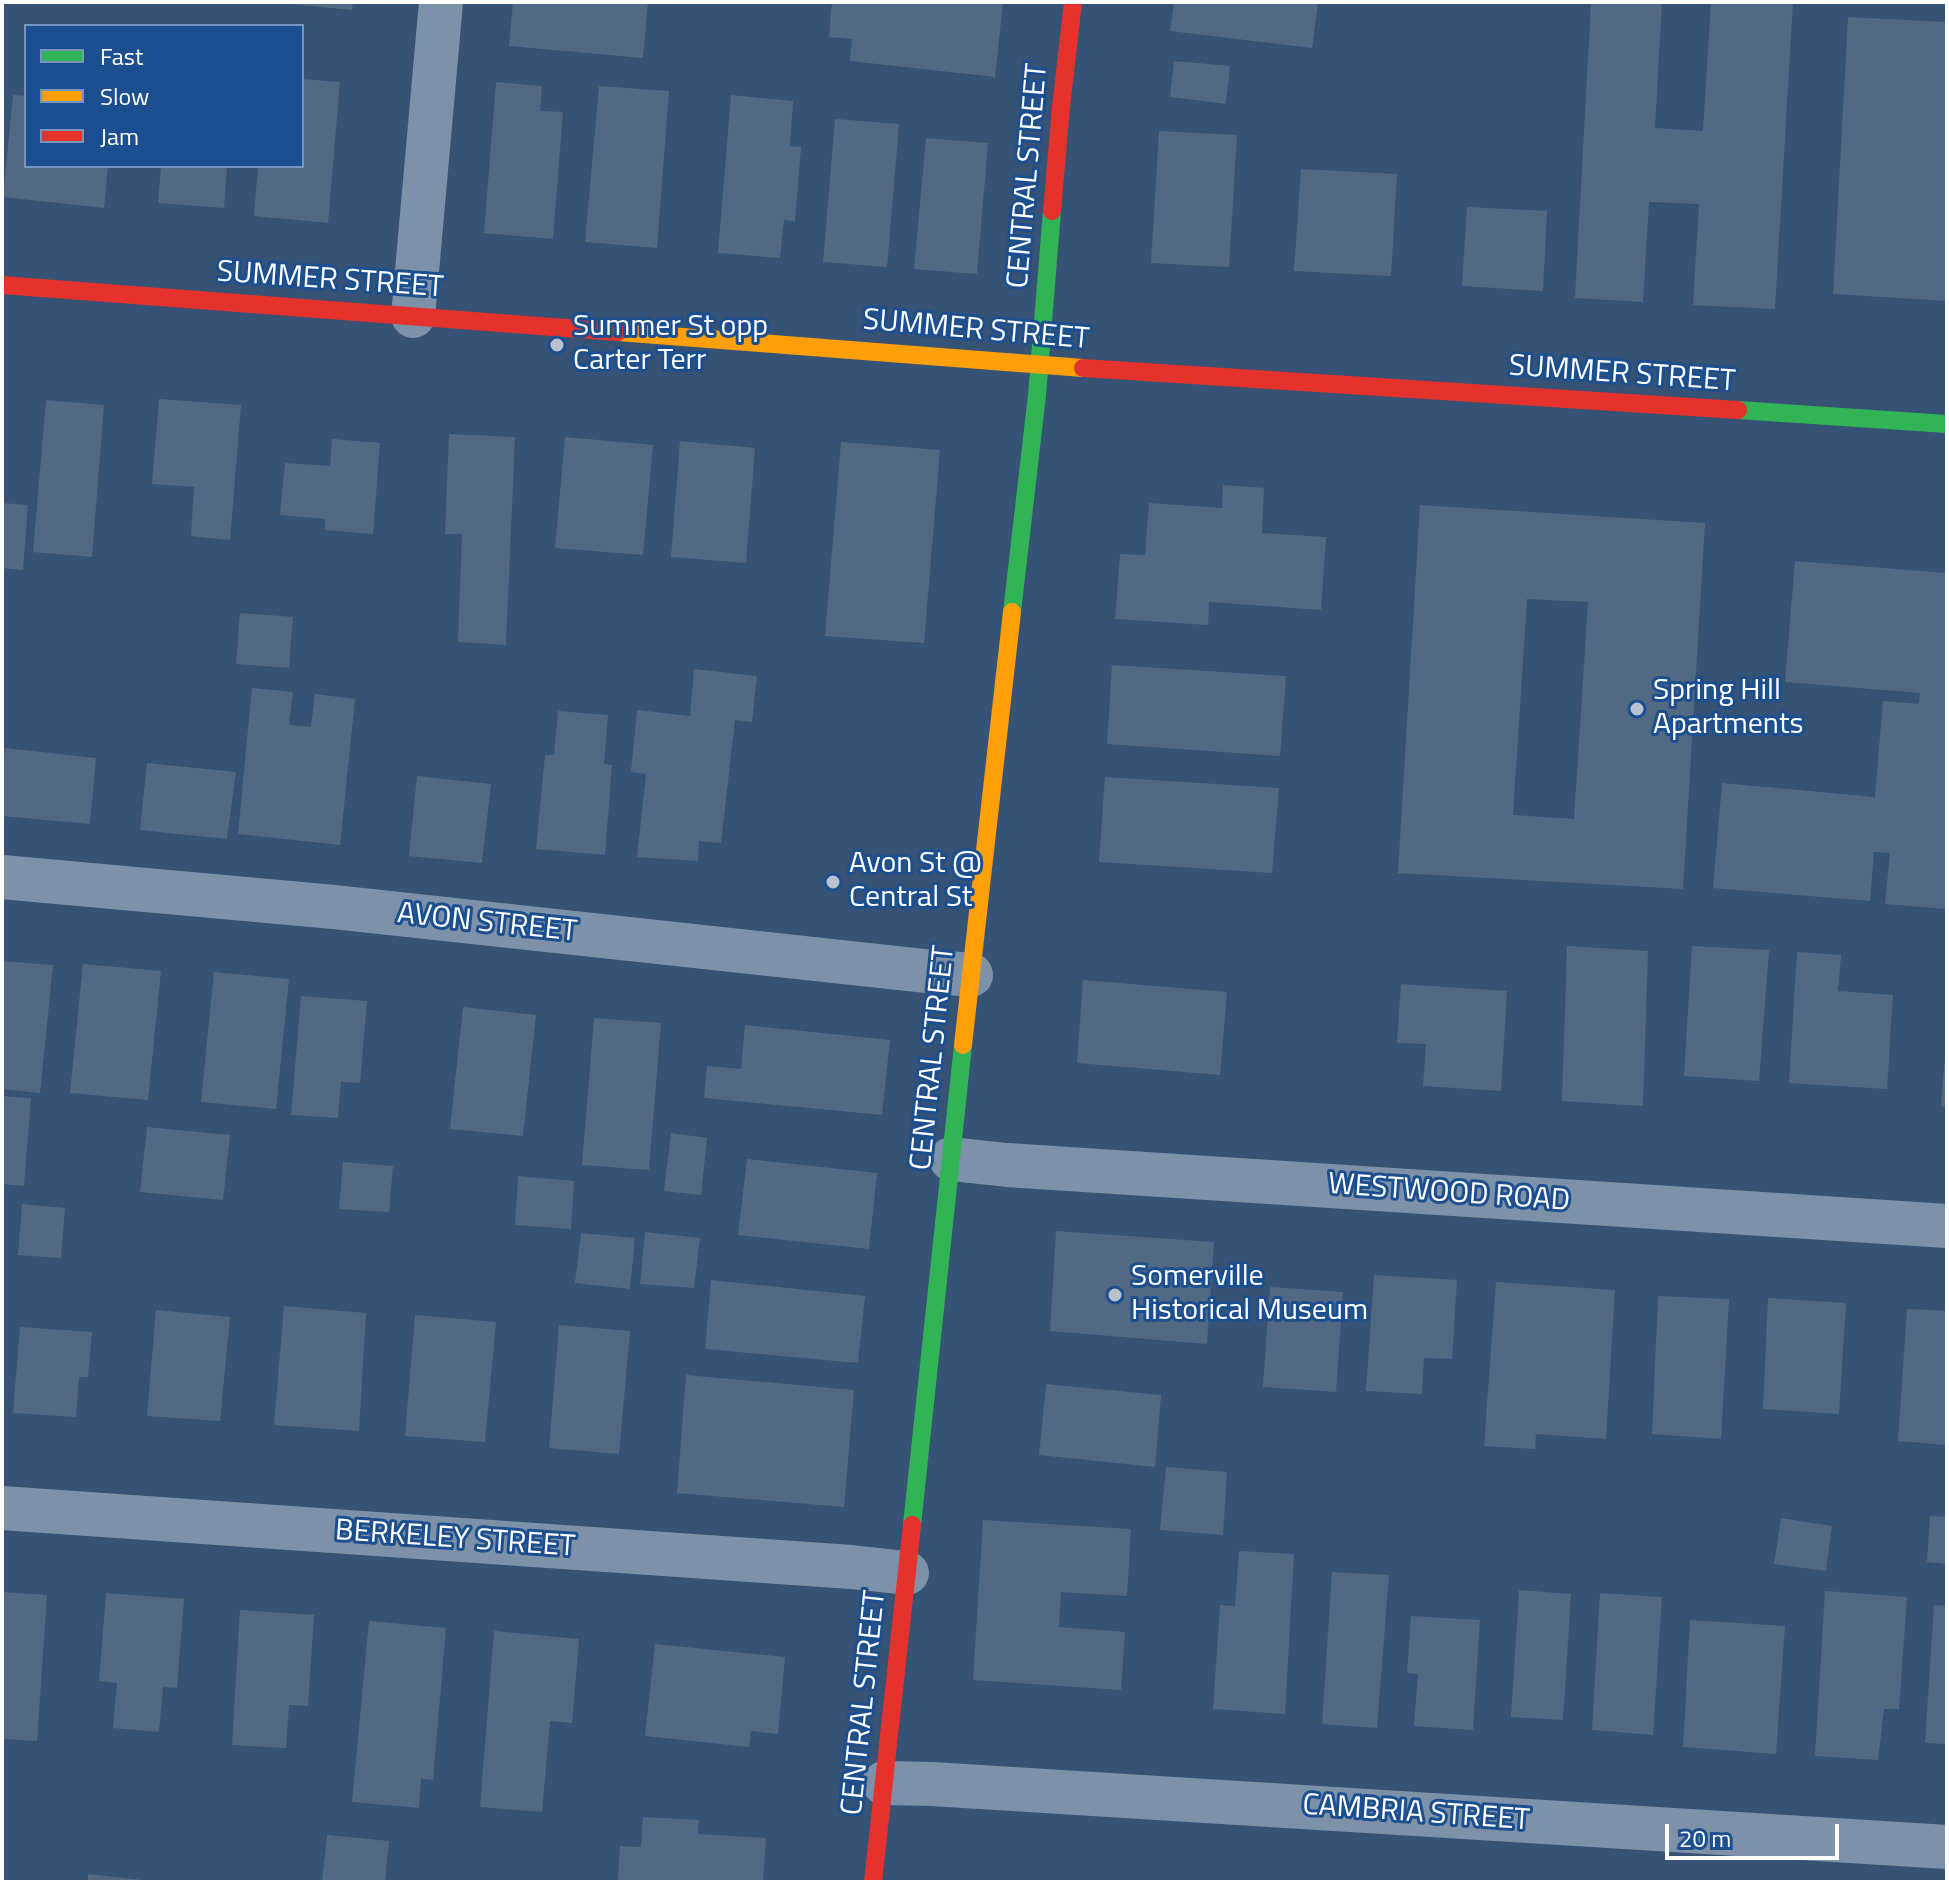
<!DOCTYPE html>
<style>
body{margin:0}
#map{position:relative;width:1949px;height:1884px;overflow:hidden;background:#365274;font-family:"Titillium Web",sans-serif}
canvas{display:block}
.frame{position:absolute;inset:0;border:4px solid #fff;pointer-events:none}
.legend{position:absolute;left:24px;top:24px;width:280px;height:144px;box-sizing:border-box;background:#1b4f8f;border:2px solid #7695bc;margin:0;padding:10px 14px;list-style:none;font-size:24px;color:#fff}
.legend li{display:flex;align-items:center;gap:16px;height:40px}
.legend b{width:40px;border:2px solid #7695bc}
.scale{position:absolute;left:1665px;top:1824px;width:174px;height:36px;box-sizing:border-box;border:4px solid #fff;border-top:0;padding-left:10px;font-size:24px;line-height:28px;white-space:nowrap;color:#fff;-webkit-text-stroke:6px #1b4f8f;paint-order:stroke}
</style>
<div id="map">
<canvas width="1949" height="1884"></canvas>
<div class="frame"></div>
<ul class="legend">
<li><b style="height:10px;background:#30b455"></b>Fast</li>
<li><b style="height:10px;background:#ff9f0a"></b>Slow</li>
<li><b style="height:10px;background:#e5322d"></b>Jam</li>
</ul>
<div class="scale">20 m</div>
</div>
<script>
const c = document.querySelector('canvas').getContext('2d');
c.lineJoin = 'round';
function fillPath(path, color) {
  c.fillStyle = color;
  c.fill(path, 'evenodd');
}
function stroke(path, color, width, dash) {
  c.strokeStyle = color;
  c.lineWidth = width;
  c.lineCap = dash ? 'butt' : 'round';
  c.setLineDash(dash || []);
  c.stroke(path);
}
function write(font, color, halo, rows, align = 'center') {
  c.font = font + ' "Titillium Web",sans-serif';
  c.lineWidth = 6;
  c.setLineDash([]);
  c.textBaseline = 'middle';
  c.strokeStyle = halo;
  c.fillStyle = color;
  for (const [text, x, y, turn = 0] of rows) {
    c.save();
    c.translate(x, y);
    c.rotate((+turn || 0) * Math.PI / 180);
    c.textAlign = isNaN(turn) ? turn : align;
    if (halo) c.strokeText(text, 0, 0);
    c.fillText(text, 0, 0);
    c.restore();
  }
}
const building = new Path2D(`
 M 290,2 L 353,2 L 352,10 L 290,4 Z
 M 513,2 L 648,2 L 643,58 L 509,46 Z
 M 832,2 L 1003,2 L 995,77 L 850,61 L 852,39 L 829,37 Z
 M 1174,2 L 1318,3 L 1312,48 L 1170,31 Z
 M 1591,2 L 1662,2 L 1655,128 L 1703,131 L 1711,2 L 1793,2 L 1775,309 L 1693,305 L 1699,204 L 1649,202 L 1643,302 L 1575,298 Z
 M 1848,17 L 1947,22 L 1947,301 L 1833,294 Z
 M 1174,61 L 1230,66 L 1226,104 L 1170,97 Z
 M 302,79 L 340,82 L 328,223 L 254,216 L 258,166 L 302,166 Z
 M 496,82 L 542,86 L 540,111 L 563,112 L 553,239 L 484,233 Z
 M 599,86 L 669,91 L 657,248 L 585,242 Z
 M 13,95 L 26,96 L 26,166 L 108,166 L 104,208 L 3,197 Z
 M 731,95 L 793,101 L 790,146 L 801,147 L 795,221 L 784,220 L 780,258 L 718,253 Z
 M 835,119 L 899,124 L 887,267 L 823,262 Z
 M 1159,131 L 1237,135 L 1229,267 L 1151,263 Z
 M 926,138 L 988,143 L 977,274 L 914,269 Z
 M 161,166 L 227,166 L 224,208 L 158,203 Z
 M 1301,169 L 1397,174 L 1391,276 L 1294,271 Z
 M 1467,207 L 1547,211 L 1543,291 L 1462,286 Z
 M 159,399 L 241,405 L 230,540 L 191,536 L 194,487 L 152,484 Z
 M 46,400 L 104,405 L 92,557 L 33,552 Z
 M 449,434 L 515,437 L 506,645 L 458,642 L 462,534 L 445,534 Z
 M 565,437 L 653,445 L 643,555 L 555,548 Z
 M 332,439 L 380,443 L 373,534 L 325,530 L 325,519 L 280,515 L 285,463 L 330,466 Z
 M 680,441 L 755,448 L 746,563 L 671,557 Z
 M 841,442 L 940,450 L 924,643 L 825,636 Z
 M 1223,485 L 1264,488 L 1262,533 L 1326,537 L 1321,610 L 1209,602 L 1208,625 L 1115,619 L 1120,554 L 1145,555 L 1149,503 L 1222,508 Z
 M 2,503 L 28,505 L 23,570 L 2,568 Z
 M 1420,505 L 1705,523 L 1683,889 L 1398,873 ZM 1527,599 L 1588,602 L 1574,819 L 1513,815 Z
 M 1795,561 L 1947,573 L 1947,909 L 1885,904 L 1890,853 L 1874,852 L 1870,901 L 1713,888 L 1722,783 L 1875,797 L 1883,701 L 1919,704 L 1920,693 L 1785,682 Z
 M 240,613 L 293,617 L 289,668 L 236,664 Z
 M 1112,665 L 1286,676 L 1280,756 L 1107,744 Z
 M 694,669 L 757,676 L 752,722 L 735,720 L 721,843 L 699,841 L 698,861 L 637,857 L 646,774 L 631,772 L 637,710 L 690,716 Z
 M 252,688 L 293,692 L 289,725 L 311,727 L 315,694 L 355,699 L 340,845 L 238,834 Z
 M 558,711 L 608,715 L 604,764 L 612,765 L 605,855 L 536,849 L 545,755 L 554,755 Z
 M 5,748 L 96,758 L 90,824 L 2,816 L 2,782 Z
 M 147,763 L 236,772 L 227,839 L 140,830 Z
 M 417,776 L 491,784 L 482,863 L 409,856 Z
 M 1105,777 L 1279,788 L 1272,873 L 1099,862 Z
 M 1567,946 L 1648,951 L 1643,1106 L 1562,1101 Z
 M 1692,946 L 1769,950 L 1759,1081 L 1684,1076 Z
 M 1797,952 L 1841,955 L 1838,991 L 1893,995 L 1887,1089 L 1789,1083 Z
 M 2,961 L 53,965 L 40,1093 L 2,1089 Z
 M 83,964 L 161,971 L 148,1100 L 70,1093 Z
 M 214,972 L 289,979 L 276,1109 L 201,1102 Z
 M 1083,980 L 1227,992 L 1220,1075 L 1077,1063 Z
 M 1401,984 L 1507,991 L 1501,1091 L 1423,1086 L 1426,1044 L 1397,1043 Z
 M 301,996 L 367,1001 L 360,1083 L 341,1082 L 338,1118 L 291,1115 Z
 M 463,1007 L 536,1015 L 523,1136 L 450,1129 Z
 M 594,1018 L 661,1023 L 649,1170 L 582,1165 Z
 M 745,1025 L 890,1040 L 882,1115 L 704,1098 L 707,1066 L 741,1069 Z
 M 1945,1056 L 1947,1056 L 1947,1107 L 1941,1106 Z
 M 2,1096 L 31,1098 L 24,1186 L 2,1184 Z
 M 147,1127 L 230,1135 L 223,1200 L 140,1192 Z
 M 671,1133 L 707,1138 L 701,1195 L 664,1191 Z
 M 747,1159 L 877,1173 L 869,1249 L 738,1235 Z
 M 343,1162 L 393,1166 L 389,1212 L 339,1209 Z
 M 518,1176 L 574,1181 L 571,1229 L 515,1225 Z
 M 22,1204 L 65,1208 L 61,1258 L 18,1255 Z
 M 1056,1231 L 1214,1242 L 1207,1344 L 1050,1331 Z
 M 645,1232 L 700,1238 L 694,1288 L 640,1284 Z
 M 581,1233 L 635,1238 L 630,1289 L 575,1283 Z
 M 1374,1275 L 1457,1280 L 1452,1359 L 1424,1358 L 1422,1394 L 1366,1391 Z
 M 711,1280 L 865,1296 L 858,1363 L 705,1349 Z
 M 1496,1282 L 1615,1290 L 1606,1439 L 1536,1434 L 1535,1449 L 1484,1446 Z
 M 1270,1287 L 1343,1292 L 1336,1392 L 1263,1387 Z
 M 1658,1296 L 1729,1299 L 1721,1439 L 1652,1434 Z
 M 1768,1298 L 1846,1303 L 1839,1414 L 1763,1409 Z
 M 284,1306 L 366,1313 L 359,1431 L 274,1425 Z
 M 1907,1309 L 1947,1311 L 1947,1445 L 1898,1441 Z
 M 156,1310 L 230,1317 L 220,1421 L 147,1416 Z
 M 415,1315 L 496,1322 L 485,1442 L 405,1436 Z
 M 559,1325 L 630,1331 L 619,1454 L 549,1448 Z
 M 20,1327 L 92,1332 L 88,1377 L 79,1377 L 76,1417 L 13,1413 Z
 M 686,1375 L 854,1390 L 844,1507 L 677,1493 Z
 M 1046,1384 L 1161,1395 L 1155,1467 L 1039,1455 Z
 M 1166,1467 L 1227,1472 L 1223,1535 L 1160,1530 Z
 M 1930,1516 L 1947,1517 L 1947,1564 L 1927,1562 Z
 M 1781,1518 L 1832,1526 L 1826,1571 L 1774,1564 Z
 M 983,1520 L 1131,1529 L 1127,1596 L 1061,1592 L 1059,1627 L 1125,1632 L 1121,1690 L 973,1680 Z
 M 1239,1551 L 1294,1554 L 1285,1714 L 1213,1709 L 1220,1605 L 1235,1606 Z
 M 1332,1572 L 1389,1575 L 1377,1728 L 1322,1724 Z
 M 1519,1590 L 1571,1594 L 1563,1720 L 1511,1717 Z
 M 1825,1591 L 1907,1597 L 1899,1709 L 1884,1709 L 1878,1760 L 1815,1756 Z
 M 2,1592 L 47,1595 L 37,1741 L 2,1739 Z
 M 106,1593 L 184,1599 L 177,1688 L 163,1687 L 159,1732 L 113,1728 L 117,1683 L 99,1681 Z
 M 1600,1593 L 1662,1597 L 1653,1735 L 1592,1730 Z
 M 1934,1605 L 1947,1606 L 1947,1744 L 1925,1743 Z
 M 240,1610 L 314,1615 L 308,1706 L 289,1705 L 286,1748 L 232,1745 Z
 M 1411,1616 L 1480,1620 L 1473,1730 L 1414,1726 L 1418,1674 L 1407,1673 Z
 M 1690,1620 L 1785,1626 L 1776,1754 L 1683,1747 Z
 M 369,1621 L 446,1628 L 433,1780 L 421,1779 L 419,1808 L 352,1802 Z
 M 494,1631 L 579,1639 L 572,1723 L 550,1721 L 542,1812 L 480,1807 Z
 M 655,1644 L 785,1657 L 778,1734 L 751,1731 L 749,1747 L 645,1736 Z
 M 643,1817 L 699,1820 L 698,1834 L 766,1838 L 763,1882 L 618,1882 L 620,1846 L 641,1847 Z
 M 327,1835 L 389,1841 L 385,1882 L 322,1882 Z
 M 88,1874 L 142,1880 L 142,1882 L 88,1882 Z`);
const street = new Path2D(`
 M 413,316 L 441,2
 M 2,877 L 334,907 L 925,971 L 971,975
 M 951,1159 L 1007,1165 L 1947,1226
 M 2,1508 L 851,1567 L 907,1573
 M 884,1783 L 932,1784 L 1947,1847`);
const fast = new Path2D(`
 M 1738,410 L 1947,424
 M 1012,612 L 1037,395 L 1052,211
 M 912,1525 L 963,1045`);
const slow = new Path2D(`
 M 618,332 L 1083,368
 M 963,1045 L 1012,612`);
const jam = new Path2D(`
 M 1052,211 L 1061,107 L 1073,2
 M 2,285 L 618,332
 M 1083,368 L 1738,410
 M 873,1882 L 912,1525`);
const markers = [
 [557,345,8,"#b9c2ce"],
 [1637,709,8,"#b9c2ce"],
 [833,882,8,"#b9c2ce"],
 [1115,1295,8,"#b9c2ce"]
];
const streetNames = [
 ["CENTRAL STREET",1029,176,-85],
 ["SUMMER STREET",330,281,4],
 ["SUMMER STREET",976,331,5],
 ["SUMMER STREET",1622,375,4],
 ["AVON STREET",487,924,6],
 ["CENTRAL STREET",934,1058,-84],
 ["WESTWOOD ROAD",1449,1194,4],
 ["BERKELEY STREET",455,1540,4],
 ["CENTRAL STREET",865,1703,-84],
 ["CAMBRIA STREET",1416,1814,4]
];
const poiNames = [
 ["Summer St opp",573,328],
 ["Carter Terr",573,362],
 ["Spring Hill",1653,692],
 ["Apartments",1653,726],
 ["Avon St @",849,865],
 ["Central St",849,899],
 ["Somerville",1131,1278],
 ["Historical Museum",1131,1312]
];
fillPath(building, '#526984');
stroke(street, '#7d92a8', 44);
stroke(fast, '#30b455', 18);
stroke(slow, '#ff9f0a', 18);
stroke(jam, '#e5322d', 18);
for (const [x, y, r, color] of markers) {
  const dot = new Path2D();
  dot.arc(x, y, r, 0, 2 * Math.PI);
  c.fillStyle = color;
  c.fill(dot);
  stroke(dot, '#1b4f8f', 3);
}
write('30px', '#fff', '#1b4f8f', streetNames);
write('30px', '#fff', '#1b4f8f', poiNames, 'left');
</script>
